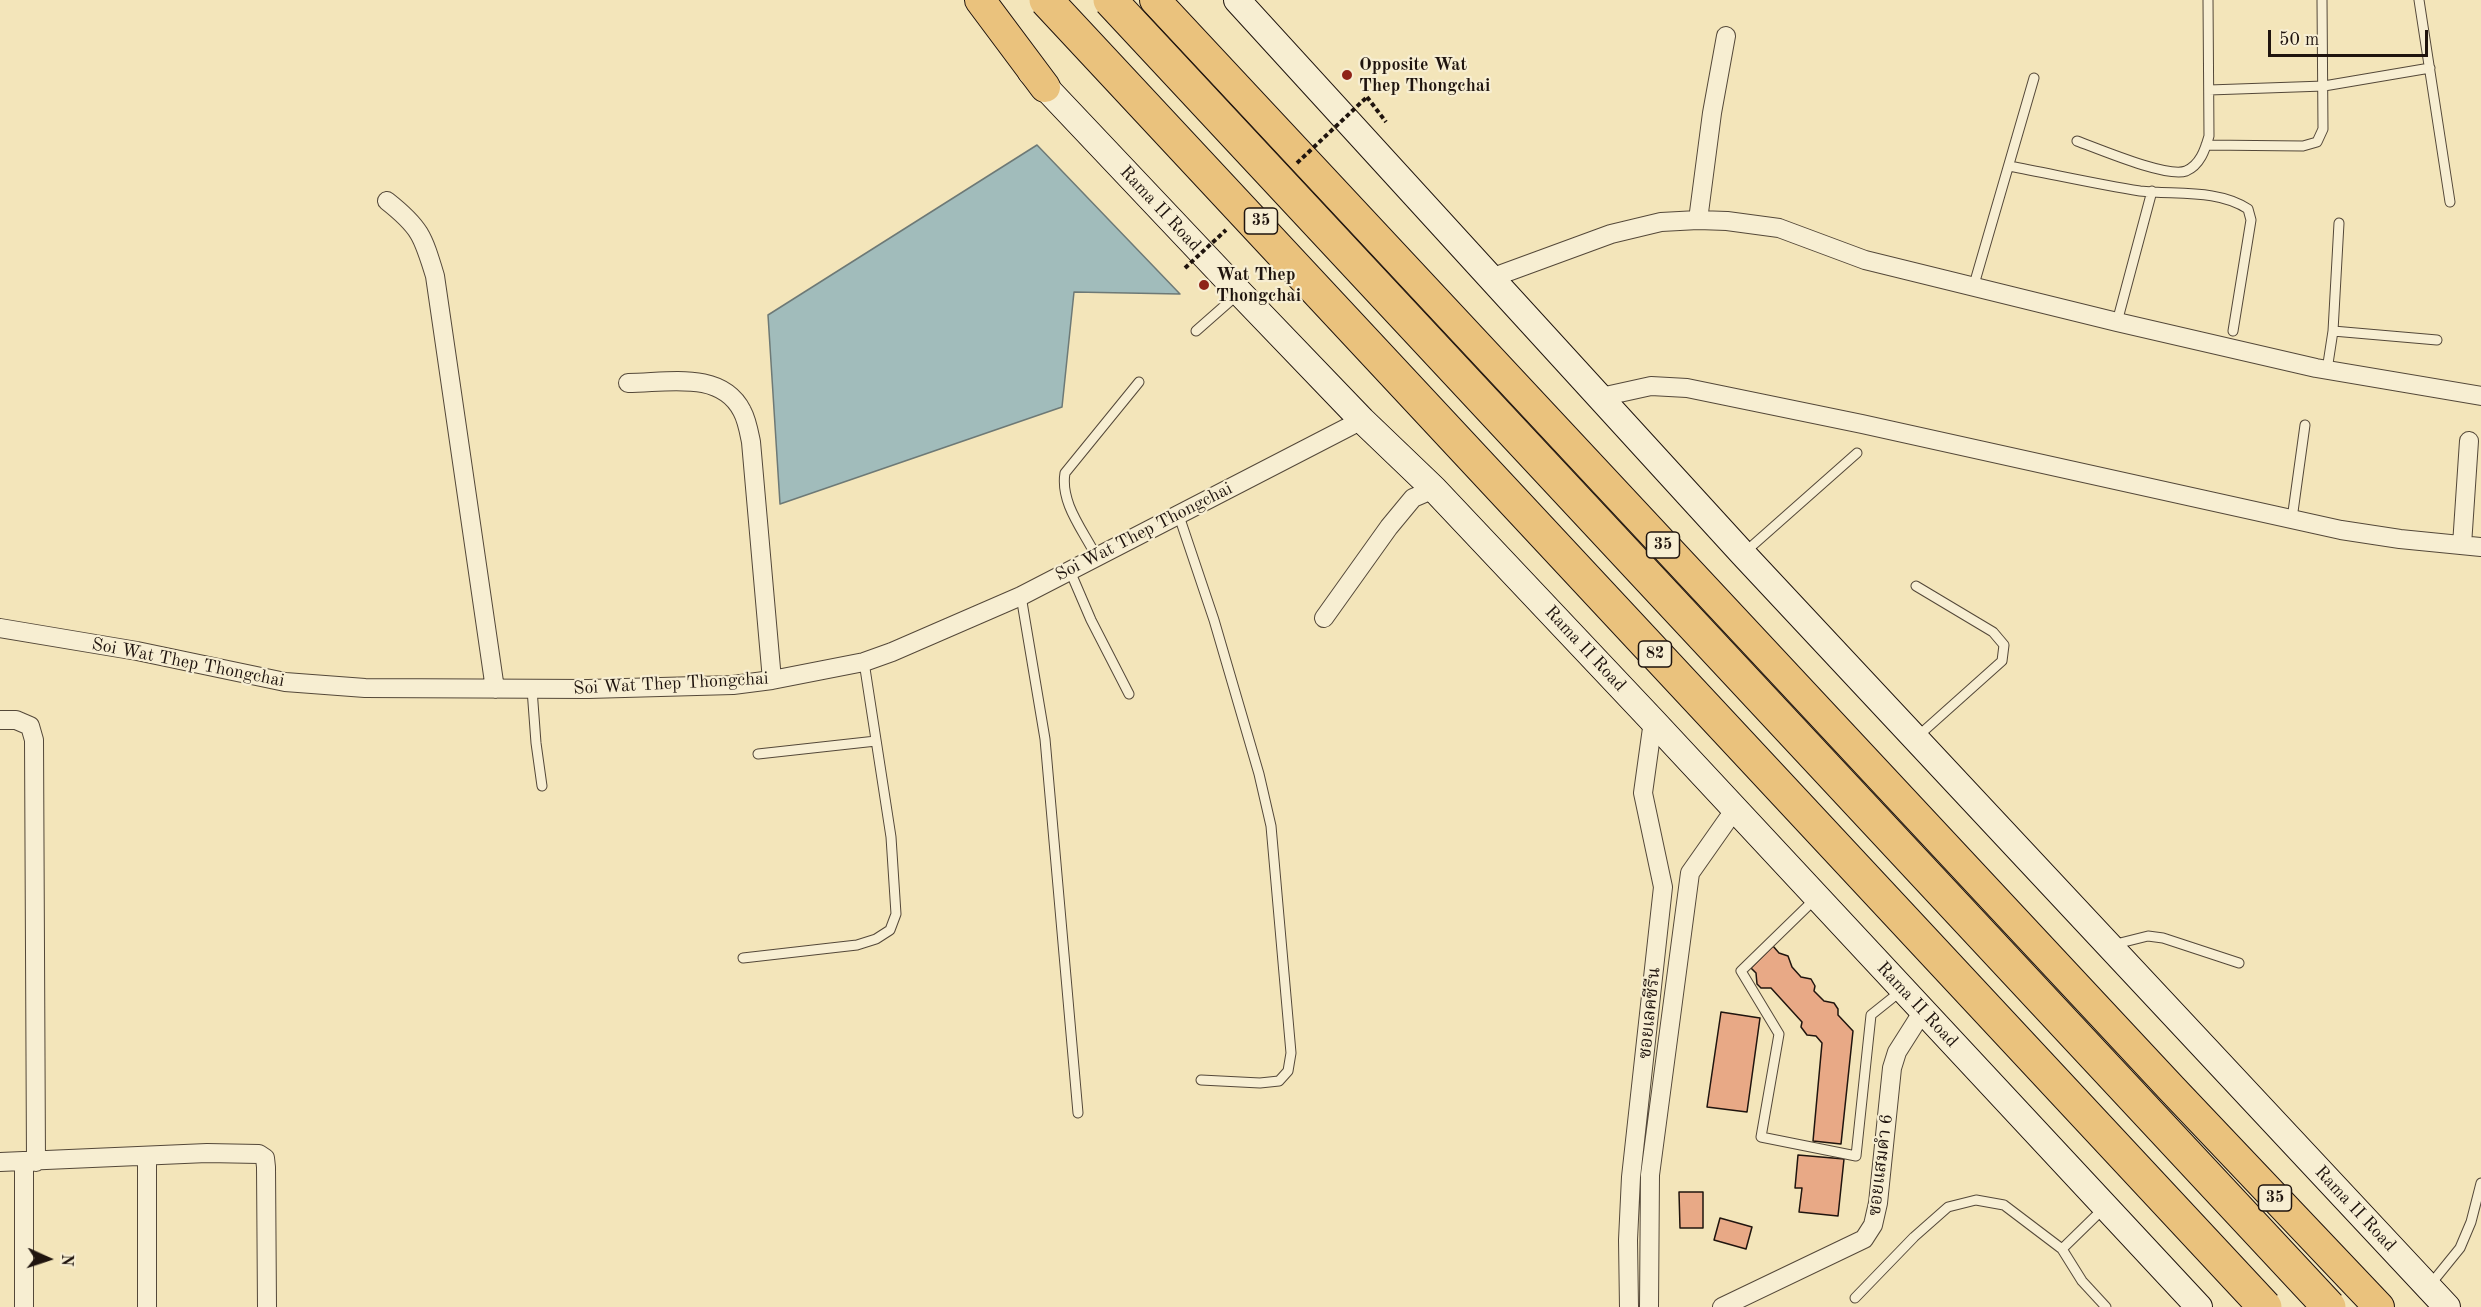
<!DOCTYPE html>
<meta charset="utf-8">
<style>
body{margin:0}
#map{position:relative;width:2481px;height:1307px;overflow:hidden;background:#f3e5ba;font-family:"Old Standard TT",serif}
canvas{display:block}
.north{position:absolute;left:18px;top:1229px;width:60px;height:60px;-webkit-text-stroke:4px #f7eed2;paint-order:stroke;rotate:93deg;font-size:16px;font-weight:700;line-height:24px;text-align:center;color:#1f140e}
.north::after{content:'';display:block;margin:auto;width:21px;height:27px;background:#1f140e;clip-path:polygon(50% 0,100% 100%,50% 72%,0 100%)}
.scale{position:absolute;left:2268px;top:30px;width:160px;height:27px;box-sizing:border-box;border:3px solid #1f140e;border-top:0;padding-left:8px;font-size:18px;line-height:21px;white-space:nowrap;color:#1f140e;-webkit-text-stroke:4px #f7eed2;paint-order:stroke}
</style>
<div id="map">
<canvas width="2481" height="1307"></canvas>
<div class="north">N</div>
<div class="scale">50 m</div>
</div>
<script>
const c = document.querySelector('canvas').getContext('2d');
c.lineJoin = 'round';
function fillPath(path, color) {
  c.fillStyle = color;
  c.fill(path, 'evenodd');
}
function stroke(path, color, width, dash) {
  c.strokeStyle = color;
  c.lineWidth = width;
  c.lineCap = dash ? 'butt' : 'round';
  c.setLineDash(dash || []);
  c.stroke(path);
}
function write(font, color, halo, rows, align = 'center') {
  c.font = font + ' "Old Standard TT","Noto Serif Thai",serif';
  c.lineWidth = 4.5;
  c.setLineDash([]);
  c.textBaseline = 'middle';
  c.strokeStyle = halo;
  c.fillStyle = color;
  for (const [text, x, y, turn = 0] of rows) {
    c.save();
    c.translate(x, y);
    c.rotate((+turn || 0) * Math.PI / 180);
    c.textAlign = isNaN(turn) ? turn : align;
    if (halo) c.strokeText(text, 0, 0);
    c.fillText(text, 0, 0);
    c.restore();
  }
}
const water = new Path2D(`
 M 1037,145 L 1180,294 L 1074,292 L 1062,407 L 780,504 L 768,315 Z`);
const building = new Path2D(`
 M 1773,946 L 1779,953 L 1788,956 L 1792,967 L 1801,977 L 1811,979 L 1815,986 L 1814,991 L 1824,1001 L 1834,1003 L 1838,1009 L 1838,1015 L 1853,1031 L 1841,1144 L 1813,1141 L 1822,1043 L 1816,1036 L 1807,1035 L 1801,1027 L 1802,1022 L 1771,988 L 1761,988 L 1757,984 L 1756,973 L 1751,968 Z
 M 1721,1012 L 1760,1018 L 1747,1112 L 1707,1107 Z
 M 1798,1155 L 1844,1159 L 1838,1216 L 1799,1212 L 1802,1188 L 1795,1188 Z
 M 1679,1192 L 1703,1192 L 1703,1228 L 1680,1228 Z
 M 1720,1218 L 1752,1227 L 1746,1249 L 1714,1240 Z`);
const path = new Path2D(`
 M 1367,97 L 1386,122`);
const service = new Path2D(`
 M 2419,0 L 2450,202
 M 2209,90 L 2324,86 L 2430,68
 M 2077,141 C 2099,149 2167,178 2186,171 C 2200,165 2205,150 2209,136 L 2208,0
 M 2206,145 L 2303,146 L 2317,142 L 2323,129 L 2322,0
 M 2009,166 C 2052,174 2096,184 2140,191 C 2176,195 2218,189 2248,209 L 2251,220 L 2233,331
 M 1973,288 L 2034,78
 M 2117,322 L 2152,191
 M 1196,331 L 1238,294
 M 2333,331 L 2437,340
 M 2327,370 L 2333,331 L 2339,223
 M 1178,513 L 1214,620 L 1259,774 L 1271,826 L 1291,1053 L 1288,1071 L 1279,1081 L 1260,1083 L 1201,1080
 M 2292,519 L 2305,425
 M 1744,553 L 1857,453
 M 1096,556 C 1083,530 1060,503 1065,473 L 1139,382
 M 1070,571 L 1091,620 L 1129,694
 M 1916,586 L 1993,632 L 2004,645 L 2002,661 L 1917,737
 M 1021,596 L 1045,739 L 1078,1113
 M 532,689 L 536,743 L 542,786
 M 758,754 L 876,741
 M 1816,898 L 1741,971 L 1779,1034 L 1761,1137 L 1856,1156 L 1871,1015 L 1901,991
 M 2112,945 L 2148,936 L 2163,938 L 2239,963
 M 743,958 L 857,945 L 876,939 L 890,930 L 896,914 L 891,837 L 864,662
 M 2104,1208 L 2062,1249 L 2082,1281 L 2106,1307
 M 2430,1285 L 2460,1248 L 2471,1222 L 2481,1183
 M 1855,1298 L 1914,1237 L 1948,1207 L 1976,1200 L 2004,1205 L 2062,1249`);
const minor = new Path2D(`
 M 387,201 C 420,227 423,236 435,276 L 495,689
 M 1698,220 L 1712,113 L 1726,36
 M 1491,278 L 1611,234 L 1661,222 L 1698,220 L 1727,221 L 1779,228 L 1865,260 L 2117,322 L 2316,368 L 2481,396
 M 628,383 C 667,383 721,370 742,411 C 747,420 749,432 751,442 L 772,680
 M 1601,397 L 1651,386 L 1687,388 L 1862,424 L 2341,530 L 2400,539 L 2481,547
 M 2462,545 L 2469,441
 M 1324,618 L 1389,527 L 1413,498 L 1434,489
 M 0,628 L 137,651 L 285,682 L 365,688 L 588,689 L 733,685 L 772,680 L 864,662 L 892,652 L 1021,596 L 1362,420
 M 0,720 L 16,720 L 30,726 L 34,740 L 36,1162
 M 0,1162 L 207,1153 L 259,1154 L 265,1158 L 266,1167 L 267,1307
 M 24,1307 L 24,1162
 M 147,1307 L 147,1157
 M 1629,1307 L 1628,1240 L 1631,1177 L 1663,887 L 1643,793 L 1653,721
 M 1649,1307 L 1650,1175 L 1690,873 L 1735,809
 M 1722,1307 L 1864,1239 L 1873,1225 L 1878,1203 L 1892,1068 L 1897,1052 L 1923,1011`);
const secondary = new Path2D(`
 M 1237,0 L 1743,554 L 2447,1307
 M 1031,72 L 1240,293 L 1362,420 L 1434,489 L 1653,721 L 2199,1307`);
const trunk = new Path2D(`
 M 980,0 L 1045,87
 M 1155,0 L 2172,1089 L 2379,1307`);
const pathBridge = new Path2D(`
 M 1297,163 L 1367,97
 M 1185,268 L 1226,230`);
const motorwayBridge = new Path2D(`
 M 1046,0 L 2265,1307
 M 1110,0 L 2329,1307`);
const markers = [
 [1347,75,6,"#8f2418"],
 [1204,285,6,"#8f2418"]
];
const shields = [
 [1261,221,33],
 [1663,545,33],
 [1655,654,33],
 [2275,1198,33]
];
const shieldNames = [
 ["35",1261,221],
 ["35",1663,545],
 ["82",1655,654],
 ["35",2275,1198]
];
const poiNames = [
 ["Opposite Wat",1359,65],
 ["Thep Thongchai",1359,86],
 ["Wat Thep",1216,275],
 ["Thongchai",1216,296]
];
const streetNames = [
 ["Rama II Road",1160,209,47],
 ["Soi Wat Thep Thongchai",1144,532,-27],
 ["Rama II Road",1585,649,47],
 ["Soi Wat Thep Thongchai",188,663,11],
 ["Soi Wat Thep Thongchai",671,684,-3],
 ["Rama II Road",1917,1005,47],
 ["ซอยเลคซีรีน",1650,1013,-84],
 ["ซอยแสมดำ 6",1881,1165,-83],
 ["Rama II Road",2355,1209,47]
];
fillPath(water, '#a1bcbb');
stroke(water, '#6d7976', 1.5);
fillPath(building, '#e8a986');
stroke(building, '#1f140e', 1.5);
stroke(service, '#544839', 11);
stroke(minor, '#544839', 20);
stroke(secondary, '#1f140e', 28);
stroke(trunk, '#1f140e', 32);
stroke(path, '#1f140e', 4, [4.5, 3]);
stroke(service, '#f7eed2', 9);
stroke(minor, '#f7eed2', 18);
stroke(secondary, '#f7eed2', 26);
stroke(trunk, '#eac27d', 30);
stroke(motorwayBridge, '#1f140e', 35, []);
stroke(pathBridge, '#1f140e', 4, [4.5, 3]);
stroke(motorwayBridge, '#eac27d', 33);
for (const [x, y, r, color] of markers) {
  const dot = new Path2D();
  dot.arc(x, y, r, 0, 2 * Math.PI);
  c.fillStyle = color;
  c.fill(dot);
  stroke(dot, '#f7eed2', 2);
}
for (const [x, y, w] of shields) {
  const box = new Path2D();
  box.roundRect(x - w / 2, y - 13, w, 26, 4.5);
  c.fillStyle = '#f7eed2';
  c.fill(box);
  stroke(box, '#1f140e', 1.5);
}
write('bold 16px', '#1f140e', null, shieldNames);
write('bold 18px', '#1f140e', '#f7eed2', poiNames, 'left');
write('18px', '#1f140e', '#f7eed2', streetNames);
</script>
